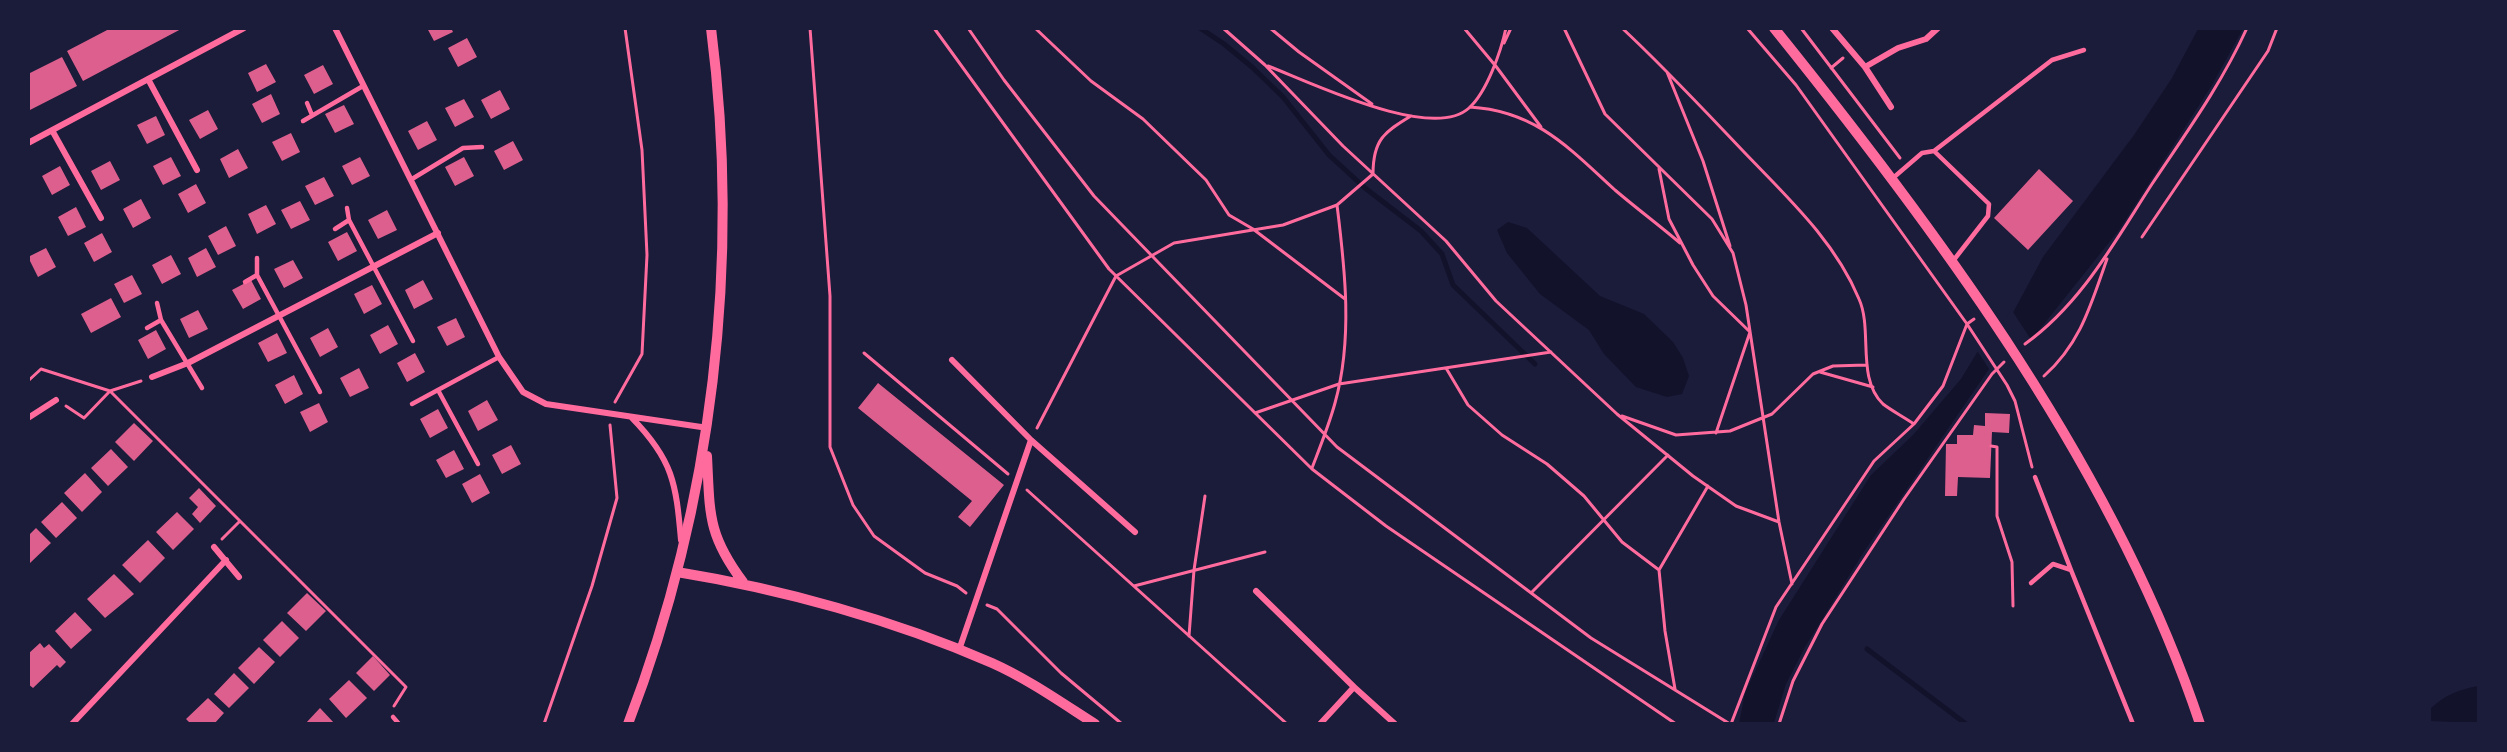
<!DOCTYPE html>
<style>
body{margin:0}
#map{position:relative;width:2507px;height:752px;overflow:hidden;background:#1b1b3a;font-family:"Archivo Narrow",sans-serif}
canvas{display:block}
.frame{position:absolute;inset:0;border:30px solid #1b1b3a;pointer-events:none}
</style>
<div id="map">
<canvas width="2507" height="752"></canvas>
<div class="frame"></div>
</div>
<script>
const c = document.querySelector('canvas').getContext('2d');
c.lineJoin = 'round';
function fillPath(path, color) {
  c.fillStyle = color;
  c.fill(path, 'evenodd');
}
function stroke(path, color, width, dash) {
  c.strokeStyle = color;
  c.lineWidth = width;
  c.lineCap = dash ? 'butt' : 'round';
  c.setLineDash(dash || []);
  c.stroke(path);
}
const water = new Path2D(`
 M 2198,29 L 2243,29 L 2212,85 L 2119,230 L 2036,334 L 1989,369 L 1863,553 L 1805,647 L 1786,684 L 1774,723 L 1739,724 L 1745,693 L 1779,620 L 1871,475 L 1913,435 L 1961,379 L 1978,351 L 2009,320 L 2043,257 L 2134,135 L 2172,78 Z
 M 1508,222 L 1527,228 L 1600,296 L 1644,314 L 1673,342 L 1683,358 L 1689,376 L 1682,394 L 1667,397 L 1636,387 L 1604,354 L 1589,330 L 1540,294 L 1507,253 L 1497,230 Z
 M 2478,686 L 2478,723 L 2431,721 L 2431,708 C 2445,695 2461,689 2478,686 Z`);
const pier = new Path2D(`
 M 2011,309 L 2032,341 L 1991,372 L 1976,349 L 2006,318 Z`);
const stream = new Path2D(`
 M 1200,28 L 1224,44 L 1252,67 L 1283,97 L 1329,155 L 1365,188 L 1421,231 L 1442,254 L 1453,285 L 1535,364
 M 1867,649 L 1966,724`);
const building = new Path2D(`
 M 111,28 L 183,28 L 83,81 L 67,51 Z
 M 427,28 L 451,28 L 453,32 L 434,41 Z
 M 467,38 L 477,57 L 458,67 L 448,48 Z
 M 62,57 L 77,86 L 28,111 L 28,74 Z
 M 266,64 L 276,82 L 257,92 L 248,73 Z
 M 323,65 L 333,84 L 314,94 L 304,75 Z
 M 500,90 L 510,109 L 491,119 L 481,100 Z
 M 271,94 L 280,114 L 262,123 L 252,104 Z
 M 464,99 L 474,117 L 455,127 L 445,108 Z
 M 344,105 L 354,124 L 335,133 L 325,114 Z
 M 208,110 L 218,129 L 200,139 L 189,120 Z
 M 156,116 L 165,135 L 147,144 L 137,125 Z
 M 427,121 L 437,140 L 418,150 L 408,131 Z
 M 291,133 L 300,152 L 282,161 L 272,142 Z
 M 513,141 L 523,160 L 504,170 L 494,151 Z
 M 238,149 L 248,168 L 229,178 L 220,159 Z
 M 171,157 L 181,176 L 163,185 L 153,166 Z
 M 360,157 L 370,176 L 352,185 L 342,166 Z
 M 464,157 L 474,176 L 455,186 L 445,167 Z
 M 110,161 L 120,180 L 101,190 L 91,171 Z
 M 60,166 L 70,185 L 52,195 L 42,176 Z
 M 2039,169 L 2073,201 L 2028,250 L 1994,218 Z
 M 324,177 L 334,196 L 315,205 L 305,186 Z
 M 196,184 L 206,203 L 188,213 L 178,194 Z
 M 141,199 L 151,218 L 133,228 L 123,209 Z
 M 300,201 L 310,220 L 291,229 L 281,210 Z
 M 266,205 L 276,224 L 257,234 L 248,214 Z
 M 76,207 L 86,227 L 68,236 L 58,217 Z
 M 387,210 L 397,230 L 378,239 L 368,220 Z
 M 226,226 L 236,246 L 218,255 L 208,236 Z
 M 347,232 L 357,251 L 338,261 L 328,242 Z
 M 102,233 L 112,252 L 94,262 L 84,243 Z
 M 46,248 L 56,267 L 38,277 L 28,257 Z
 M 206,248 L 216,267 L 197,277 L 188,258 Z
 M 171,255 L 181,274 L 162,284 L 152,265 Z
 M 293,260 L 303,278 L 284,288 L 274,269 Z
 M 132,275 L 142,294 L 124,303 L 114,284 Z
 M 251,280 L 261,299 L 243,309 L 232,290 Z
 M 423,280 L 433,299 L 414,309 L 405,290 Z
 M 372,285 L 382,304 L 364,314 L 354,294 Z
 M 111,298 L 121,317 L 91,333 L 81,314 Z
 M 198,310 L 208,329 L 189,338 L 180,319 Z
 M 456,318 L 465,337 L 447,346 L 437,327 Z
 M 388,325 L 398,344 L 380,354 L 370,335 Z
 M 328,328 L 338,347 L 320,357 L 310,338 Z
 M 156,330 L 166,349 L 148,359 L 138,340 Z
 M 277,333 L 287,353 L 268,362 L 258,343 Z
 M 415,353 L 425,372 L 407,382 L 397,363 Z
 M 359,368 L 369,388 L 350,397 L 340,378 Z
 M 294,375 L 303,394 L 285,404 L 275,385 Z
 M 878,383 L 1004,485 L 970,527 L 958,517 L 972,501 L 858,408 Z
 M 487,400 L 498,420 L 478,431 L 468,411 Z
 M 319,403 L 328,422 L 310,432 L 300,412 Z
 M 438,409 L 448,428 L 430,438 L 420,419 Z
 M 1985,413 L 2010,414 L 2009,433 L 1992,432 L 1990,478 L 1958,477 L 1957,496 L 1945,496 L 1946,444 L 1957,444 L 1957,435 L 1973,435 L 1974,425 L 1985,426 Z
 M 134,423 L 153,441 L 134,461 L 115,442 Z
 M 511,445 L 521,464 L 502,474 L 492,455 Z
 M 111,449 L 128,467 L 108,486 L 91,468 Z
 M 454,450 L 464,469 L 446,478 L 436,460 Z
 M 85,473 L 102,492 L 82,512 L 64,493 Z
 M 480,474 L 490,493 L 472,503 L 462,484 Z
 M 199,488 L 216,506 L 200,523 L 192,514 L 198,507 L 189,498 Z
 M 62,502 L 77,518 L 56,538 L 41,522 Z
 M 177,512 L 194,529 L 173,550 L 156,532 Z
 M 36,528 L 51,543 L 30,563 L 28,536 Z
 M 148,540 L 165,558 L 140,583 L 122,565 Z
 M 114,574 L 134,594 L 105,618 L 87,599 Z
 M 307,593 L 326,611 L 306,631 L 287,613 Z
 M 75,612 L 92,630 L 71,649 L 55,631 Z
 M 282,621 L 299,638 L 280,657 L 263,640 Z
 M 40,643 L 44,648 L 49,644 L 66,662 L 60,668 L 57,665 L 33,688 L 28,684 L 28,654 Z
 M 259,647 L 275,662 L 254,684 L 238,668 Z
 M 373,656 L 390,675 L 374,691 L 356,673 Z
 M 234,673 L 249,688 L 229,708 L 214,694 Z
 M 349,680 L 367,698 L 346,718 L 329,699 Z
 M 208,698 L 224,713 L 214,724 L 191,724 L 186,719 Z
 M 320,708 L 335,724 L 305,724 Z`);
const path = new Path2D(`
 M 810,28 L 830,296 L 830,447 L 853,505 L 874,536 L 925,573 L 957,586 L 966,593
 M 934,28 L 1109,269 L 1312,469 L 1386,526 L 1676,724
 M 968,28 L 1004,80 L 1094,196 L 1337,447 L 1591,638 L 1730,724
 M 1035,28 L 1091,81 L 1143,119 L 1206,180 L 1229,215 L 1253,229 L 1345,299
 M 1223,28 L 1265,65 L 1343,146 L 1446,241 L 1496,301 L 1617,414 L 1693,476 L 1736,506 L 1779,522
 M 1270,28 L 1299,52 L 1372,104
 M 1464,28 L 1494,64
 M 1564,28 L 1605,114 L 1712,219 L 1733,253 L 1746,305 L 1779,522 L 1792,584
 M 1622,28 C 1665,68 1704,110 1744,152 C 1787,197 1835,241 1859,299 C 1873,330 1856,378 1883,404 C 1892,411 1904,417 1914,424
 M 1747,28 L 1796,85 L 1967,324 L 2007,385 L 2015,401 L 2032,467
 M 1801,28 L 1900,158
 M 1504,43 L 1511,28
 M 1495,65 L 1541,127
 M 1268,66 C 1310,82 1432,142 1469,108 C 1487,92 1501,51 1506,28
 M 1831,68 L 1843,58
 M 1667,72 L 1703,161 L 1730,246
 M 1470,107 C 1536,111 1569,148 1615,190 C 1636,208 1659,225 1680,243
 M 1659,169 L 1669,219 L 1693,265 L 1713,296 L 1750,332 L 1716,433
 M 2142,237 L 2268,51 L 2277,28
 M 2025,344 C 2082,303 2115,241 2152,184 C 2186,133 2221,85 2247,28
 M 864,353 L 1008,474
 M 1446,368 L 1468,405 L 1502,435 L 1547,464 L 1584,496 L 1622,542 L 1659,570 L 1665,631 L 1675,689
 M 1820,372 L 1873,387
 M 2044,376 C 2081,343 2091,304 2107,259
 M 28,381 L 41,369 L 110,391 L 406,687 L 394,706
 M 615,402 L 642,354 L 647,255 L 642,150 L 625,28
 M 66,406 L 84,418 L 110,391 L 141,381
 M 1255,413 L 1339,384 L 1551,352
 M 1622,416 L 1676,435 L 1730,431 L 1772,414 L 1813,374 L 1833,366 L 1866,365
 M 1037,428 L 1116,276 L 1174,243 L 1283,225 L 1337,205 L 1373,174 C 1373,140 1384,132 1411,116
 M 1991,446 L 1997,447 L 1997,516 L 2012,562 L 2013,606
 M 1312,468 C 1320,447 1329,425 1335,403 C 1353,339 1345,269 1337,205
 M 1027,490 L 1287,724
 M 222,539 L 240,521
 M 1659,570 L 1708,486
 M 1134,586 L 1265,552
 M 1531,593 L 1668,455
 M 987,605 L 997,609 L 1061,673 L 1122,724
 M 1189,636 L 1194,570 L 1205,496
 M 544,724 L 592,586 L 617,498 L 610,425
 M 1731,724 L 1776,607 L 1874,461 L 1914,424 L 1943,386 L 1967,324 L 1974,319
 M 1779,724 L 1793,681 L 1822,624 L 1904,499 L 1992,374 L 2004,362`);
const service = new Path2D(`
 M 307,103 L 312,115
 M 303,121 L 363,86
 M 1934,151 L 2052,60 L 2084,50
 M 1893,178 L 1922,153 L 1934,151 L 1989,204 L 1988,216 L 1953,261
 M 412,179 L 463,148 L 482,147
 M 347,208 L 349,220 L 413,341
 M 335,229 L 349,220
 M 257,258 L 257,275 L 320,392
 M 245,282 L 257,275
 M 157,303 L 161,320 L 202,388
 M 147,328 L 161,320
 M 438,390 L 478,464
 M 412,404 L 499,357
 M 2035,477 L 2071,570
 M 2031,583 L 2053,564 L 2071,570 L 2133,724
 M 393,717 L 399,724`);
const minor = new Path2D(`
 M 335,28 L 499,357 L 523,392 L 546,404 L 708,428
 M 1832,28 L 1865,67 L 1898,48 L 1926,39 L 1938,28
 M 1865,67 L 1891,107
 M 148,79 L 197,170
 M 53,132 L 101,218
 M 28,143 L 244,28
 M 952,360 L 1031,440 L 959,650
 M 152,377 L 188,363 L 438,233
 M 28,418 L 56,400
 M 632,418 C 673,460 676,483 681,540
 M 1031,440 L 1135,532
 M 214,547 L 239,577
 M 1256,591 L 1354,687 L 1320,724
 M 1354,687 L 1395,724
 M 72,724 L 226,560`);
const tertiary = new Path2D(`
 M 1774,28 C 1940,234 2116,471 2200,724
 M 707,456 C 710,513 707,534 743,582
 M 677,572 C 782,589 894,620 992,663 C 1028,679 1062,703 1095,724
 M 628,724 C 713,503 741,262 711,28`);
fillPath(water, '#12122b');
fillPath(pier, '#1b1b3a');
stroke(stream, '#12122b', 5);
fillPath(building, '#dd5f8e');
stroke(path, '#ff6b9d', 3);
stroke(service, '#ff6b9d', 4.5);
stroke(minor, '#ff6b9d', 6);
stroke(tertiary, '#ff6b9d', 10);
</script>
